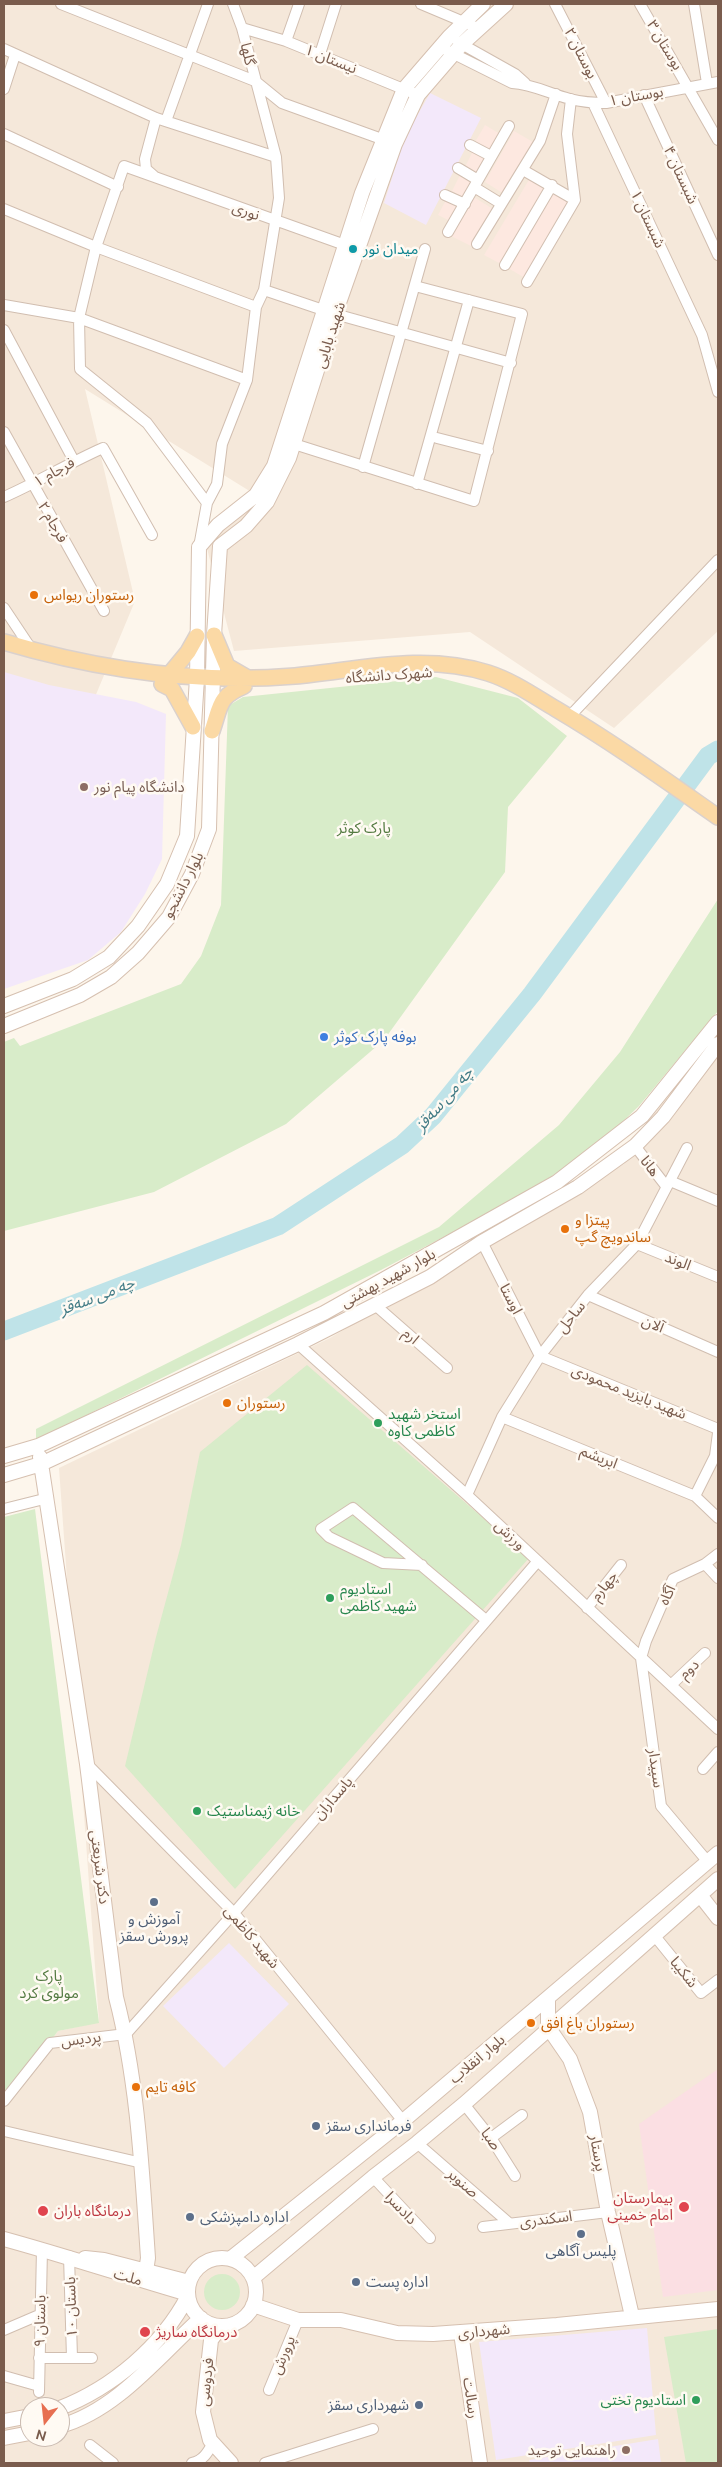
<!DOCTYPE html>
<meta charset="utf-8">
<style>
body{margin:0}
#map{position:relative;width:722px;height:2467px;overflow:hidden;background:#fdf6ec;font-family:Ubuntu,sans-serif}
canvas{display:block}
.frame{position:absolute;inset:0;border:5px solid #7a5c4d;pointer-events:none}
.north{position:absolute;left:20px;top:2397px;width:50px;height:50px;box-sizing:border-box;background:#fffaf3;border:1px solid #cabbb1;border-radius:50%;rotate:196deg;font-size:14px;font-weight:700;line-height:20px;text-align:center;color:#7a5c4d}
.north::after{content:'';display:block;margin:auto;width:18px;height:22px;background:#e76f51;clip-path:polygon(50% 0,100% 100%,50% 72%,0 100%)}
</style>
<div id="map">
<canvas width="722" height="2467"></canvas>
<div class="frame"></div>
<div class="north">N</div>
</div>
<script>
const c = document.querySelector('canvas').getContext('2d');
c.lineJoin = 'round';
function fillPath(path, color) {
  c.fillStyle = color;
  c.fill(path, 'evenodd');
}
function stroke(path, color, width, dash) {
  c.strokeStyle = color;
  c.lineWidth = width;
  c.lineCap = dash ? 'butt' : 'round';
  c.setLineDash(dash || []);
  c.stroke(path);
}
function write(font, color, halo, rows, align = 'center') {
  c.font = font + ' Ubuntu,"Noto Sans Arabic",sans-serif';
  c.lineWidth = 5;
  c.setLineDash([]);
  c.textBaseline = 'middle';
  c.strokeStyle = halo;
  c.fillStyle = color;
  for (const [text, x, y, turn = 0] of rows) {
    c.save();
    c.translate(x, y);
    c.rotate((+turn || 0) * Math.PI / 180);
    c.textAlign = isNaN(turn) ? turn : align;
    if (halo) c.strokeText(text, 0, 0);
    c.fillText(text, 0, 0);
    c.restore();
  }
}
const residential = new Path2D(`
 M 4,4 L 718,4 L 718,631 L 614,728 L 470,632 L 234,651 L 205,541 L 256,495 L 85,389 L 135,601 L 4,915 Z
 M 718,1030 L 718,2463 L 4,2463 L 4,2103 L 58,2031 L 99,2022 L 59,1468 L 330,1338 L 624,1164 L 664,1090 ZM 30,2407 L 60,2407 L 60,2437 L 30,2437 Z`);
const commercial = new Path2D(`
 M 485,125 L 500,134 L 490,151 L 475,142 Z
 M 514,131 L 533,142 L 504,194 L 485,182 Z
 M 473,151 L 487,158 L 477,174 L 465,167 Z
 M 460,175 L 474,182 L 465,198 L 452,191 Z
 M 530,178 L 547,186 L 501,264 L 484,255 Z
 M 554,190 L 571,201 L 525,278 L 508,268 Z
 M 472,196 L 493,209 L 473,247 L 451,236 Z
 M 446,200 L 461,208 L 452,222 L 438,215 Z`);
const education = new Path2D(`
 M 430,93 L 481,118 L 426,225 L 384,203 L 405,137 Z
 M 4,672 L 49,685 L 136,702 L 166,714 L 162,859 L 145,894 L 121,932 L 88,960 L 4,989 Z
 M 229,1943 L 289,2004 L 224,2068 L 163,2006 Z
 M 647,2328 L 656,2435 L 496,2460 L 479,2342 Z
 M 658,2439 L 661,2463 L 530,2463 L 529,2460 Z`);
const medical = new Path2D(`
 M 718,2069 L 718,2290 L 663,2297 L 639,2124 Z`);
const green = new Path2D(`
 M 436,677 L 518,698 L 567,736 L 508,807 L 505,872 L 384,1040 L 286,1124 L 154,1192 L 4,1231 L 4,1042 L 14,1038 L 20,1046 L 181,984 L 201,956 L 221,905 L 228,706 L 243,697 Z
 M 718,899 L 718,1011 L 639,1106 L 595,1148 L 523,1195 L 381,1270 L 36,1440 L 36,1429 L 439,1227 L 559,1125 L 620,1052 Z
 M 307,1365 L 529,1558 L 235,1889 L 125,1766 L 156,1637 L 181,1545 L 200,1452 Z
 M 35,1509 L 99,2023 L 58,2031 L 4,2103 L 4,1517 Z
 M204 2292a18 18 0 1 1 36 0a18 18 0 1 1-36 0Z
 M 718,2329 L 718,2463 L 686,2463 L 664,2337 Z`);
const river = new Path2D(`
 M 4,1331 L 278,1226 L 402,1145 L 433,1116 L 532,994 L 708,756 L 718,750`);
const street = new Path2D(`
 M 61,4 L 255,81 L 282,103 L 390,142
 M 421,4 L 478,28
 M 555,4 L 606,103
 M 640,4 L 718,140
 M 694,4 L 707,83
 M 242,28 L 286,41 L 418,95
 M 286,41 L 299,4
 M 458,42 L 515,74 L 525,83
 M 440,47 L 512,83 C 533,84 550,94 570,99 C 582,102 594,103 606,103 L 718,82
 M 4,49 L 156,118 L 276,157
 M 320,54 L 336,4
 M 4,89 L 15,55
 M 644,95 L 718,255
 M 593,103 L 702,335 L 718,392
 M 166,121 L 208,4
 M 4,134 L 118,187
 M 470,145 L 491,156
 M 458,168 L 478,180
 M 523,170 L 575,200
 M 154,176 L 146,169 L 145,159 L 156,118
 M 445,195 L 465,204
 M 500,203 L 474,187 L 509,126
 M 4,209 L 96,247 L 79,318 L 80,369 L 147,423 L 207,503
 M 448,232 L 474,187
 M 477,244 L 540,141 L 556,94
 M 505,265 L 552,185
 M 527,282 L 575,200 L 567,134 L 571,99
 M 264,290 L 335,314 L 511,363
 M 4,305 L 79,318 L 247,380
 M 256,307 L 96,247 L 124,166 L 345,245
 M 4,330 L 74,461
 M 4,432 L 104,611
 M 437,438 L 488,451
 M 294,444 L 474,501 L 522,314 L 415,286
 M 363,467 L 425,249
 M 417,484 L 469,300
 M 4,497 C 38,482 69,463 103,448 L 152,535
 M 199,547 L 207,503 L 217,484 L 222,444 L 247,380 L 256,307 L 264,290 L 279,198 L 276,157 L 242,28 L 233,4
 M 4,608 L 32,650
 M 570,716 L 718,560
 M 635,1146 L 666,1186
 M 670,1181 L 718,1201
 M 482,1242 L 540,1356 L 718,1429
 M 637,1244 L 718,1277
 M 588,1295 L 718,1352
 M 374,1304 L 447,1368
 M 298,1344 L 467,1495 L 718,1729
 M 502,1417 L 695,1496 L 718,1518
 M 467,1495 L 502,1417 L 540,1356 L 588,1295 L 637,1244 L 687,1148
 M 695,1496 L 715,1456 L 718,1433
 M 4,1509 L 48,1498
 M 705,1564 L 718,1578
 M 422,1565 L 383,1563 L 329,1537 L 321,1529 L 353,1508 L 486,1620
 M 587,1608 L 621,1565
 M 672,1684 L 705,1653
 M 87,1764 L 234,1913 L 403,2121
 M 703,1769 L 718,1752
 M 708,1862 L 661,1806 L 641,1658 L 646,1641 L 673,1579 L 705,1564 L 718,1554
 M 654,1935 L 701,1993 L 718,1980
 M 4,2101 L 50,2043 L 126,2034 L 234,1913 L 538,1561
 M 464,2104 L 491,2138 L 515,2176
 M 4,2131 L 142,2163
 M 491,2138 L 522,2115
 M 417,2143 L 509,2223
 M 373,2177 L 430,2238
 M 483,2227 L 608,2212
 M 69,2256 L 72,2358
 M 4,2330 L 39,2315
 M 39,2358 L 92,2358
 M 4,2376 L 39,2386
 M 269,2390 L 298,2320
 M 39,2392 L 42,2249
 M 90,2445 L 113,2463
 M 192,2463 C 203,2461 208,2452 213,2443
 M 265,2463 L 373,2429`);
const secondary = new Path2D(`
 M 4,1006 L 73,979 L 109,957 L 138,926 L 167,884 L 187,836 L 197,678 L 199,547 L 218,525 L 256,495 L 274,466 L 362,193 L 404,89 L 449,37 L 483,4
 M 4,1026 L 80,995 L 111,977 L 138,953 L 169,917 L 192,874 L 209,829 L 214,635 L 220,546 L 246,526 L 267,502 L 289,458 L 335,314 L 395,144 L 418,95 L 462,44 L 506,4
 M 4,1456 L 38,1446 L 324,1313 L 557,1182 L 642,1116 L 718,1022
 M 40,1457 L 87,1764 L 116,1997 C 138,2082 142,2171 148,2258 L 146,2271
 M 4,1475 L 41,1464 L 298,1344 L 430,1277 L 482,1242 L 578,1187 L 635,1146 L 663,1117 L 718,1044
 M 700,1895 L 718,1918
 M 548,1998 L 548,2027 L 570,2059 L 590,2112 L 608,2212 L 632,2316
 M 4,2239 C 66,2256 126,2276 188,2294
 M 85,2258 L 104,2260 L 189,2282
 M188 2292a34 34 0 1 1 68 0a34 34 0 1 1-68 0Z
 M 230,2259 L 403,2121 L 718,1853
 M 253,2278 L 373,2177 L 417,2143 L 464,2104 L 718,1879
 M 253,2305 L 298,2320 L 341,2320 L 397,2333 L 433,2334 L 557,2325 L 718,2309
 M 221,2326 L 211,2340 L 203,2412 L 210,2440 L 231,2463
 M 461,2333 L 480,2463
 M 60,2408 C 112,2388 162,2346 188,2296
 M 4,2421 L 30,2416
 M 60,2426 C 116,2411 159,2356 201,2318
 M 4,2438 L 30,2433`);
const primary = new Path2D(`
 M 214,635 L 227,666 L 246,677
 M 4,642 C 99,670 196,684 295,676 C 359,670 424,653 488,673 C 513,681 534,696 556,709 C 612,742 665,780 718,817
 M 164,681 L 188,652 L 197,636
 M 162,684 L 172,689 L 193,727
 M 212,731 C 221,705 218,697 244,686`);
const markers = [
 [353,249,5,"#0f9aa8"],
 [34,595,5,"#e8710a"],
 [84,787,5,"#8d6e63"],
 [324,1037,5,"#3f7fe0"],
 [565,1229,5,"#e8710a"],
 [227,1403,5,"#e8710a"],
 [378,1423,5,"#2e9e5b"],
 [330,1598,5,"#2e9e5b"],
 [197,1811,5,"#2e9e5b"],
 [154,1902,5,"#5c6f8a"],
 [531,2023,5,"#e8710a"],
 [136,2087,5,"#e8710a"],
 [316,2126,5,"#5c6f8a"],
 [684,2207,6,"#e0444e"],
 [43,2211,6,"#e0444e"],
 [190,2217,5,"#5c6f8a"],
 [581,2234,5,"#5c6f8a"],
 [356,2282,5,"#5c6f8a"],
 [145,2332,6,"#e0444e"],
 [696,2400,5,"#2e9e5b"],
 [419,2405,5,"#5c6f8a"],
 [626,2450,5,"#8d6e63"]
];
const streetNames = [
 ["بوستان ۳",665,45,59],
 ["بوستان ۲",581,53,63],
 ["گلها",248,54,77],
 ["نیستان ۱",331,59,22],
 ["بوستان ۱",636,96,-10],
 ["شبستان ۴",681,175,65],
 ["نوری",246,211,19],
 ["شبستان ۱",648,219,65],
 ["شهید بابایی",330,335,-72],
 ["فرجام ۱",54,472,-29],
 ["فرجام ۲",53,522,60],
 ["شهرک دانشگاه",389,675,-4],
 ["بلوار دانشجو",183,885,-63],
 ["هانا",650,1166,52],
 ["الوند",678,1261,22],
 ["بلوار شهید بهشتی",388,1278,-29],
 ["اوستا",511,1299,63],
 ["ساحل",571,1317,-52],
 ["آلان",653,1324,23],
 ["ارم",411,1336,41],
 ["شهید بایزید محمودی",629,1392,22],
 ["ابریشم",599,1457,22],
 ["ورزش",510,1535,43],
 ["چهارم",604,1586,-52],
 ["آگاه",667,1595,-65],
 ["دوم",689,1669,-42],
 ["سپیدار",656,1768,82],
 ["پاسداران",333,1798,-49],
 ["دکتر شریعتی",100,1867,83],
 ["شهید کاظمی",252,1937,50],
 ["شکیبا",684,1972,51],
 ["پردیس",81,2039,-7],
 ["بلوار انقلاب",477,2059,-40],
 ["صبا",491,2139,54],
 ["پرستار",598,2153,80],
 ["صنوبر",463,2183,41],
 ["دادسرا",401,2208,47],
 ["اسکندری",546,2219,-7],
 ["ملت",128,2277,16],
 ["باستان ۱۰",71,2307,-92],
 ["باستان ۹",40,2321,-89],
 ["شهرداری",484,2331,-5],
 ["پرورش",283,2355,-67],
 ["فردوسی",206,2382,-84],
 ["رسالت",471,2398,82]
];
const cultureNames = [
 ["میدان نور",363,249]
];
const foodNames = [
 ["رستوران ریواس",44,595],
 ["پیتزا و",575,1220],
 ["ساندویچ گپ",575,1237],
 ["رستوران",237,1403],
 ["رستوران باغ افق",541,2023],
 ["کافه تایم",146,2087]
];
const educationNames = [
 ["دانشگاه پیام نور",94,787],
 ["راهنمایی توحید",616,2450,"right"]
];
const parkNames = [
 ["پارک کوثر",364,828],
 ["پارک",49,1976],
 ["مولوی کرد",49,1993]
];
const shopNames = [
 ["بوفه پارک کوثر",334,1037]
];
const leisureNames = [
 ["استخر شهید",388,1414],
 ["کاظمی کاوه",388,1431],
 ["استادیوم",340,1589],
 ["شهید کاظمی",340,1606],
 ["خانه ژیمناستیک",207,1811],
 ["استادیوم تختی",686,2400,"right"]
];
const serviceNames = [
 ["آموزش و",154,1919,"center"],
 ["پرورش سقز",154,1936,"center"],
 ["فرمانداری سقز",326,2126],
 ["اداره دامپزشکی",200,2217],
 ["پلیس آگاهی",581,2251,"center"],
 ["اداره پست",366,2282],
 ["شهرداری سقز",409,2405,"right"]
];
const healthNames = [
 ["بیمارستان",673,2198,"right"],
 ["امام خمینی",673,2215,"right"],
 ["درمانگاه باران",54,2211],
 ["درمانگاه ساریژ",156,2332]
];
const waterNames = [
 ["چە می سەقز",444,1099,-49],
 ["چە می سەقز",97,1296,-21]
];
fillPath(residential, '#f5e8da');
fillPath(commercial, '#fde8e0');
fillPath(education, '#f3e8fa');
fillPath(medical, '#fbdfe3');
fillPath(green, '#d8ecc9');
stroke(river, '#bfe3e8', 19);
stroke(street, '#d1beb0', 12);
stroke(secondary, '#d6c0b0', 16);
stroke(primary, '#dad1cd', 18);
stroke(street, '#fff', 10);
stroke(secondary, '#fff', 14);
stroke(primary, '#fbd9a5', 15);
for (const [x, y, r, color] of markers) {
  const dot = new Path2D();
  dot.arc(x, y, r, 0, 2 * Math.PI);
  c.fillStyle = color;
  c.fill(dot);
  stroke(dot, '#fffaf3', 2);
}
write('15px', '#7a5c4d', '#fffaf3', streetNames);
write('15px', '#0d838f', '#fffaf3', cultureNames, 'left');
write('15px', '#c56008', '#fffaf3', foodNames, 'left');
write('15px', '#785e54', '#fffaf3', educationNames, 'left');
write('15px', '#537a41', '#fffaf3', parkNames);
write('15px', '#366cbe', '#fffaf3', shopNames, 'left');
write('15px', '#27864d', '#fffaf3', leisureNames, 'left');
write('15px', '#4e5e75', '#fffaf3', serviceNames, 'left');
write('15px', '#be3a42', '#fffaf3', healthNames, 'left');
write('italic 16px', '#437c86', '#fffaf3', waterNames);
</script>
